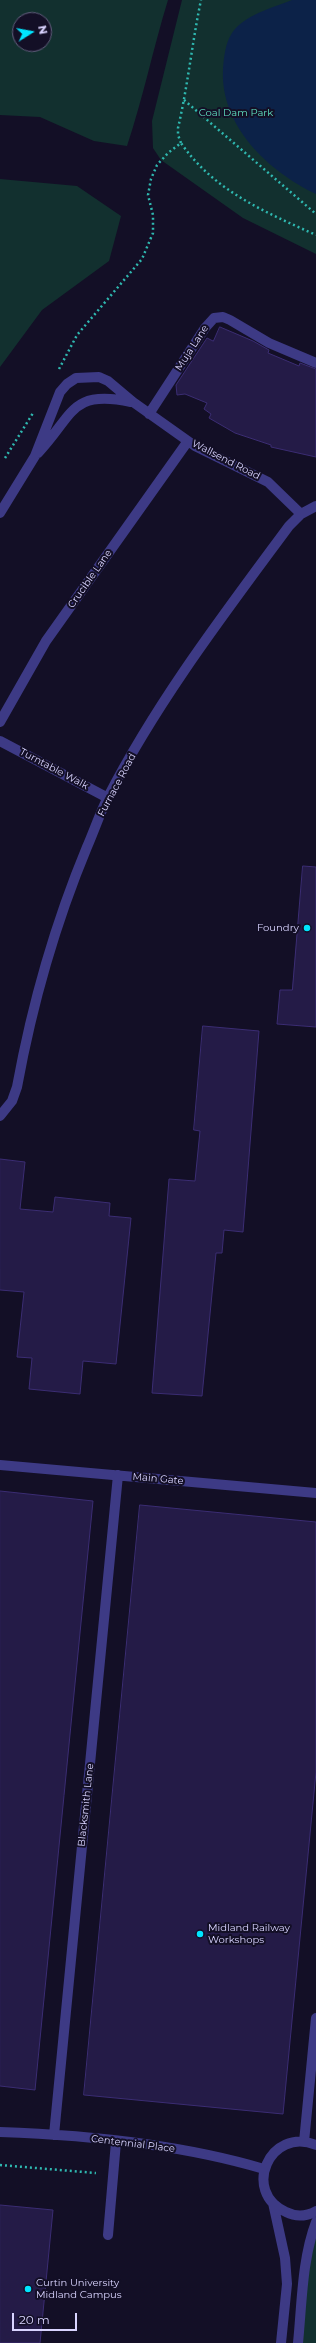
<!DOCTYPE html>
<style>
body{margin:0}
#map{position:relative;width:316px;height:2343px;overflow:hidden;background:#130f26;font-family:Montserrat,sans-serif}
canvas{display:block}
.north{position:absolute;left:12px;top:12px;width:40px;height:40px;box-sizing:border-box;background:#130f26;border:1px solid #625e7d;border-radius:50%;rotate:79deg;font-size:11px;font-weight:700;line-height:16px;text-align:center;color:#d9d4ff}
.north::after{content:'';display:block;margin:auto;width:14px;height:18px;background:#00e5ff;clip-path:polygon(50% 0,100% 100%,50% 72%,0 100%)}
.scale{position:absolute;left:12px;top:2313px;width:65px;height:18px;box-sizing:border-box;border:2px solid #d9d4ff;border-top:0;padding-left:5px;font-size:12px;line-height:14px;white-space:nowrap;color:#d9d4ff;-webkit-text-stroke:3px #130f26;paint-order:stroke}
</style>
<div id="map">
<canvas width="316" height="2343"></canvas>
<div class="north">N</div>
<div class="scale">20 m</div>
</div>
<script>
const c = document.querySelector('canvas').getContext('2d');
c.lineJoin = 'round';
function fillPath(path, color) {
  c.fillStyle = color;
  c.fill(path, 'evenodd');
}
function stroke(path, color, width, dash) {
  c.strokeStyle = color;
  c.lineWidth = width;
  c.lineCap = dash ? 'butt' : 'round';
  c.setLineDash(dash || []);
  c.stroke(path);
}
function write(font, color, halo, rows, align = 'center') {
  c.font = font + ' Montserrat,sans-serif';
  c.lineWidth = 4;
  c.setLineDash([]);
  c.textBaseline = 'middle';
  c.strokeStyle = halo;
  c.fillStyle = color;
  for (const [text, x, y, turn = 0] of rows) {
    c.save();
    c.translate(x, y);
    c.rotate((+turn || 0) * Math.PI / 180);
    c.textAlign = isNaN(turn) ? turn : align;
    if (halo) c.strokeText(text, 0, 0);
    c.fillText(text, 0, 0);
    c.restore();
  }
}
const green = new Path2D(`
 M 0,0 L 168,0 C 153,49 143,98 127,146 L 94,141 L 40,117 L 0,115 ZM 20,20 L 44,20 L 44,44 L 20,44 Z
 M 182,0 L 316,0 L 316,254 L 243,218 L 161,160 L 153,148 L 152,121 Z
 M 0,179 L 77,186 L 121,216 L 109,261 L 42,310 L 0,367 Z
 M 316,2222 L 316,2343 L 298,2343 Z`);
const water = new Path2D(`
 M 292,0 L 316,0 L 316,194 C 268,171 220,126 223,69 C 224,57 225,44 232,33 C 244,15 272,8 292,0 Z`);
const building = new Path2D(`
 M 220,327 L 253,341 L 269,350 L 268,353 L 299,366 L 300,363 L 316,369 L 316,457 L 271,447 L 271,445 L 235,433 L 209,418 L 211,414 L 204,409 L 207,403 L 185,394 L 177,395 L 176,385 L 207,338 L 213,341 Z
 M 303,866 L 316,867 L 316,1027 L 277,1024 L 280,990 L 292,990 Z
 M 203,1026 L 259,1031 L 243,1232 L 224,1230 L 222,1253 L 216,1253 L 202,1396 L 152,1393 L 169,1179 L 195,1181 L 200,1131 L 194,1130 Z
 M 0,1159 L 25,1162 L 20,1209 L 53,1212 L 55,1197 L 110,1203 L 109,1216 L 131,1218 L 116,1364 L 83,1361 L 80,1394 L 29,1389 L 32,1358 L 17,1357 L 24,1292 L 0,1290 Z
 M 0,1491 L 93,1501 L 35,2090 L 0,2086 Z
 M 140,1505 L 316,1522 L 316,1772 L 283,2114 L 84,2095 Z
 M 0,2205 L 53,2210 L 40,2343 L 0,2343 Z`);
const path = new Path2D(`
 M 184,100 L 316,214
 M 181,143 L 178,135 L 178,128 C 188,85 192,43 201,0
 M 59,369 L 77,335 L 142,259 L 153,233 L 153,215 L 148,195 L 151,179 L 157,165 L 168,153 L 181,143 C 214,191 265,212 316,235
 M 5,458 L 33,413
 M 0,2165 L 96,2173`);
const minor = new Path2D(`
 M 149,414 L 205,328 L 214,318 L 223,317 L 230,320 L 269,343 L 316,363
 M 38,453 C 74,415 70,389 131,402
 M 0,513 L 35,456 L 60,392 L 67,384 L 76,378 L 99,377 L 108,381 L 133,402 L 195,446 L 268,482 L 301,514
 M 0,722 L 46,641 L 188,441
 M 0,741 L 108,798
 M 0,1116 L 12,1101 L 17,1087 C 32,1005 55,924 87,847 C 94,831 100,813 108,797 C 158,700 224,614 289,526 L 301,514 L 316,506
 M 0,1465 L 316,1493
 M 0,2132 C 88,2135 180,2144 264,2169
 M 54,2135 L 118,1475
 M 304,2142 L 316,2018
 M 316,2145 C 270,2126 241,2192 286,2212 C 296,2217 307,2216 316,2211
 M 273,2203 L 285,2258 L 287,2284 L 281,2343
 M 108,2235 L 116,2142
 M 298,2343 C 302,2303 302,2259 316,2222`);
const markers = [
 [307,928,4,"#00e5ff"],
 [200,1934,4,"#00e5ff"],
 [28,2289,4,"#00e5ff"]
];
const parkNames = [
 ["Coal Dam Park",236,113]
];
const streetNames = [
 ["Muja Lane",192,348,-57],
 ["Wallsend Road",226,460,27],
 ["Crucible Lane",90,579,-55],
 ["Turntable Walk",54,769,28],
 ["Furnace Road",117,785,-62],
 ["Main Gate",158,1479,5],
 ["Blacksmith Lane",86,1805,-84],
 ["Centennial Place",133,2144,7]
];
const poiNames = [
 ["Foundry",299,928,"right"],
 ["Midland Railway",208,1928],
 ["Workshops",208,1940],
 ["Curtin University",36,2283],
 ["Midland Campus",36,2295]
];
fillPath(green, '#12302f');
fillPath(water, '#0c2248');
fillPath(building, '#241b47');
stroke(building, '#3b2d73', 1);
stroke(path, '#2fb8b0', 2.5, [2, 3]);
stroke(minor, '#3d3a85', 10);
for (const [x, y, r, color] of markers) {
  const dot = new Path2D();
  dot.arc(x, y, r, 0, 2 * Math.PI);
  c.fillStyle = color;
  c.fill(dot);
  stroke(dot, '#130f26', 1.5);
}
write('10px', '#5fe0c0', '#130f26', parkNames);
write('10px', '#d9d4ff', '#130f26', streetNames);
write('10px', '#d9d4ff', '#130f26', poiNames, 'left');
</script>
